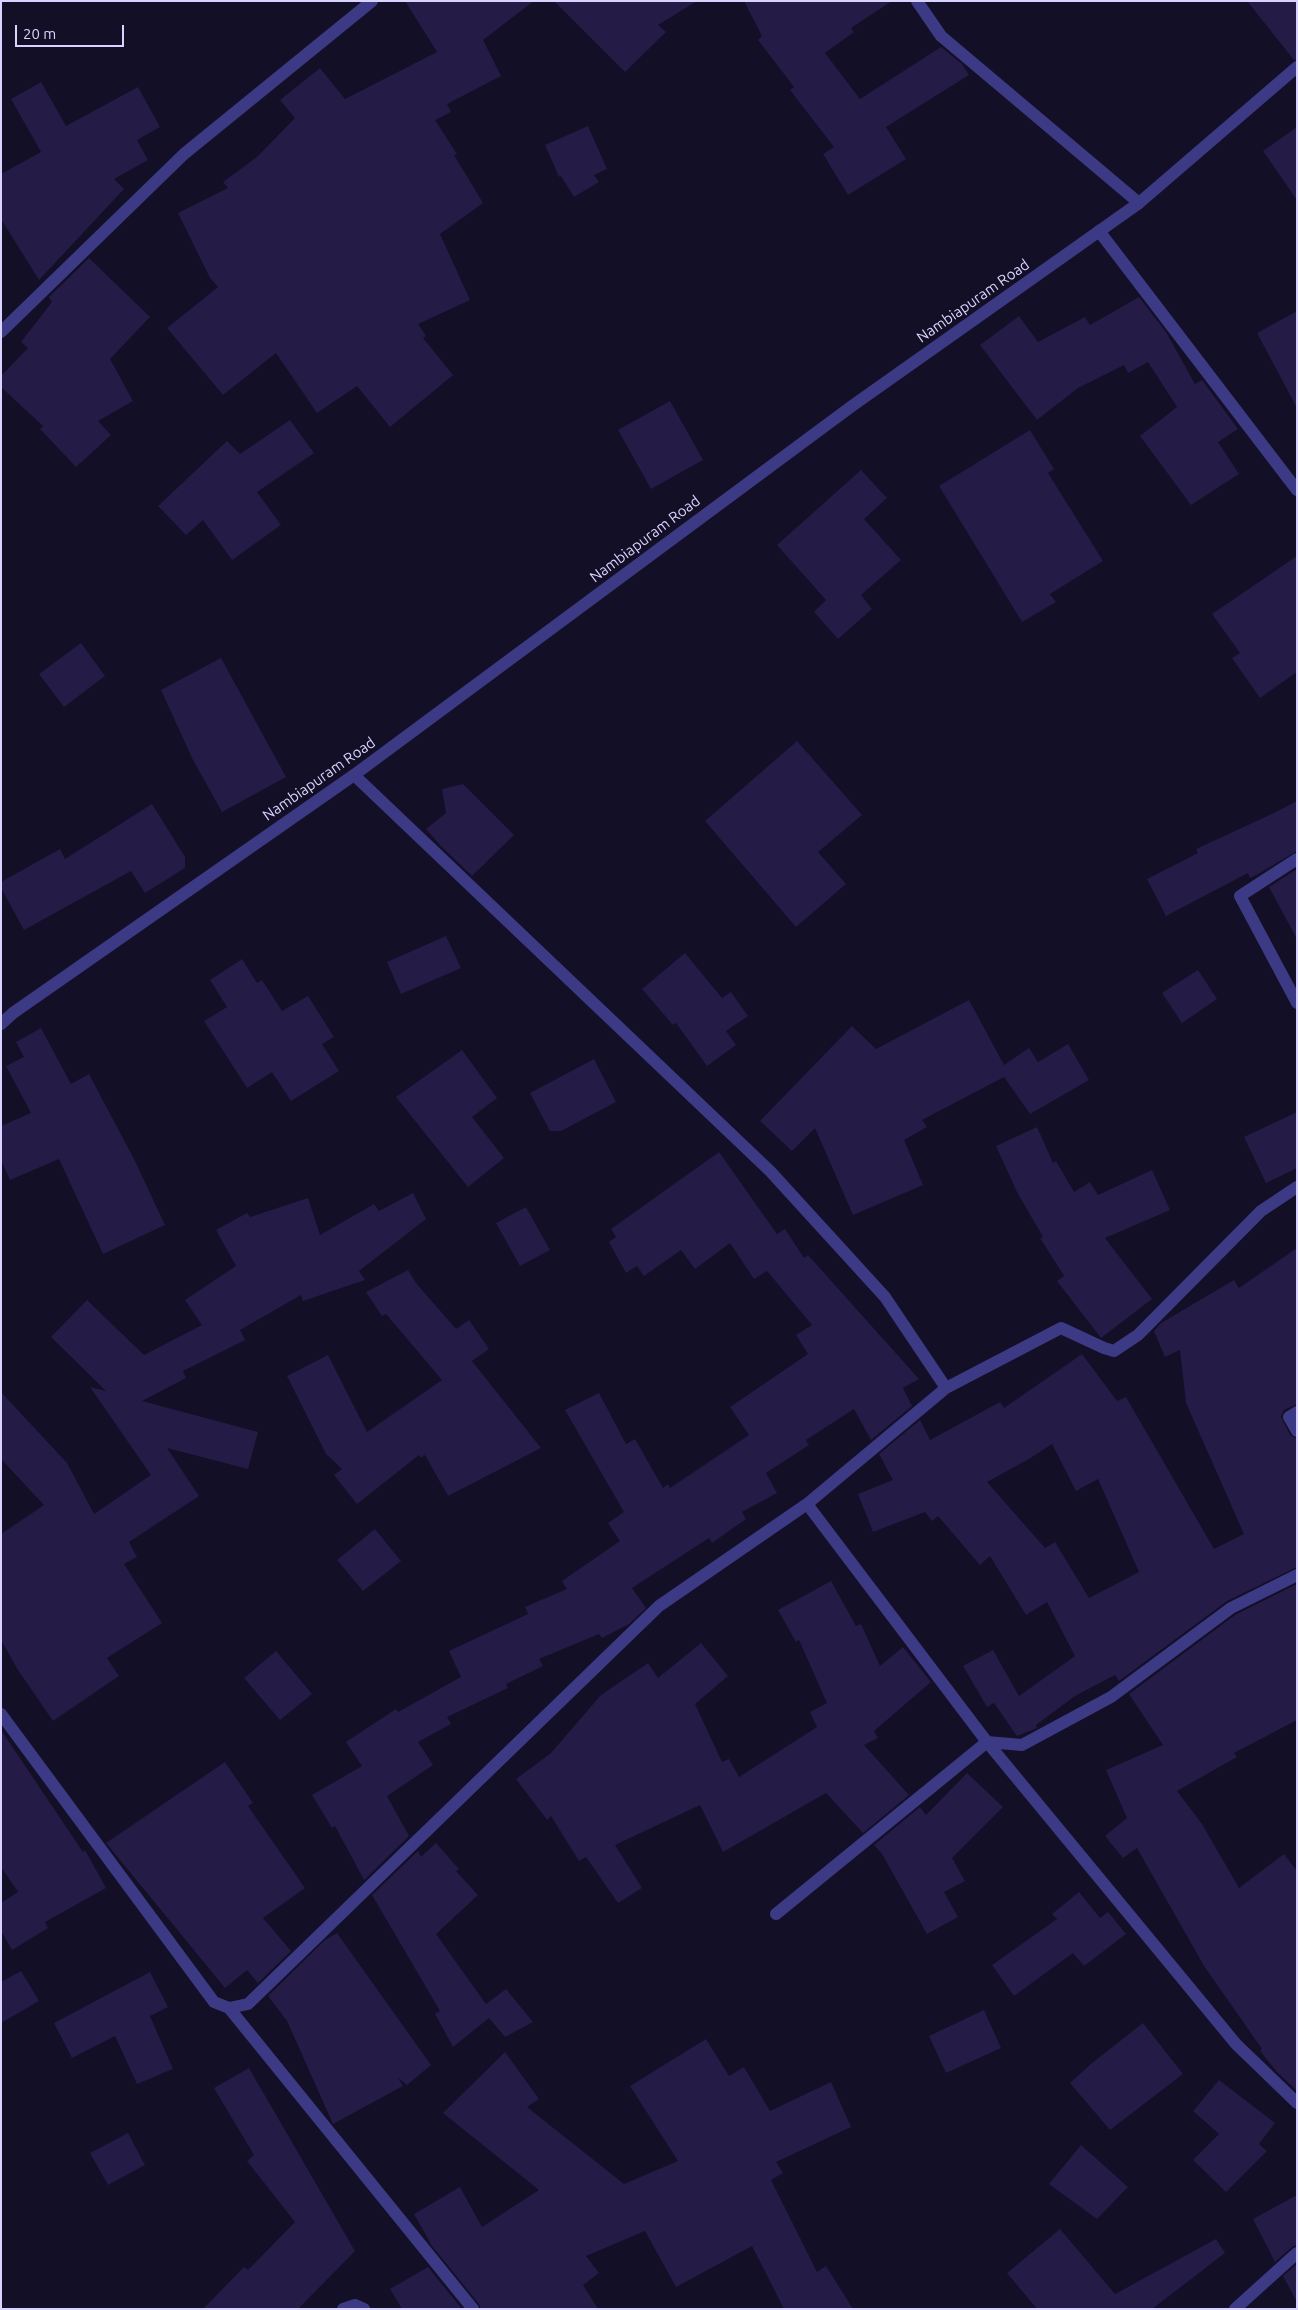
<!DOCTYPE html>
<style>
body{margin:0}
#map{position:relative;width:1298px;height:2310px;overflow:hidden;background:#130f26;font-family:Ubuntu,sans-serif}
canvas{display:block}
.frame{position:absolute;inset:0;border:2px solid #d9d4ff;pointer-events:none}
.scale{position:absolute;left:15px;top:25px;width:109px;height:22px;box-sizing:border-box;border:2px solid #d9d4ff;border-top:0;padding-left:6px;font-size:15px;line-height:18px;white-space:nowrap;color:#d9d4ff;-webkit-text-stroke:4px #130f26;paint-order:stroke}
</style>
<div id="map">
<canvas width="1298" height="2310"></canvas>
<div class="frame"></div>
<div class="scale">20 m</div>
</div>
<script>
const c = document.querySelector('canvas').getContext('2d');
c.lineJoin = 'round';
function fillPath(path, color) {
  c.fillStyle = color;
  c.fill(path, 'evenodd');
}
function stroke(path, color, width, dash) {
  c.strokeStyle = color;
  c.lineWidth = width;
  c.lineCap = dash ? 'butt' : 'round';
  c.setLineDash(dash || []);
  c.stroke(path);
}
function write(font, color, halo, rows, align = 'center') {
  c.font = font + ' Ubuntu,sans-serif';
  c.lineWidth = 4;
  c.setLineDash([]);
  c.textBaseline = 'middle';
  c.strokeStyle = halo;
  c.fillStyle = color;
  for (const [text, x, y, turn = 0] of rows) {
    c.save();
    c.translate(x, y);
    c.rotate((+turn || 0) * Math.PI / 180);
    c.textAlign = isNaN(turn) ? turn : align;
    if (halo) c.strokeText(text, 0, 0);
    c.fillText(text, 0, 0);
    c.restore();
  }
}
const building = new Path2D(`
 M 405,1 L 534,1 L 483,40 L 501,76 L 447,104 L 451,112 L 435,120 L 457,154 L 454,155 L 483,203 L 440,234 L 470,300 L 418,324 L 426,336 L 423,338 L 453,375 L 390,427 L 357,386 L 317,413 L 276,353 L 223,395 L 167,328 L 218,287 L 210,278 L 178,213 L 228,188 L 223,182 L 257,157 L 295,118 L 280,100 L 320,68 L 345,99 L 437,52 Z
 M 554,1 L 697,1 L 658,25 L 666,32 L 625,72 Z
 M 744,1 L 892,1 L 851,28 L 854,32 L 825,53 L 860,99 L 941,47 L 962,64 L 969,75 L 886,127 L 906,159 L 848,195 L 823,154 L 834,147 L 790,90 L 794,87 L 758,40 L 762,36 Z
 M 1247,1 L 1297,1 L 1297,59 L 1294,60 Z
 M 41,82 L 66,126 L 138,87 L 160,127 L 137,140 L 148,160 L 114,179 L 124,189 L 39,280 L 1,219 L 1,174 L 41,152 L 11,99 Z
 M 588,126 L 607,169 L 594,175 L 599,182 L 574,197 L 561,176 L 559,177 L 545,145 Z
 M 1297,127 L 1297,200 L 1263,151 Z
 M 89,258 L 150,317 L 110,359 L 133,401 L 98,421 L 111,435 L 76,467 L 40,429 L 43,426 L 1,387 L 1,376 L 28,348 L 21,342 L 52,302 L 49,297 Z
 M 1139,297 L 1166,332 L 1195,384 L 1202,380 L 1238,429 L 1218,442 L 1239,474 L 1191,505 L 1140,436 L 1177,407 L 1148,362 L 1128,373 L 1124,365 L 1078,388 L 1037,420 L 980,345 L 1019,316 L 1038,342 L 1085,317 L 1090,325 Z
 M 1297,311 L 1297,408 L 1257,333 Z
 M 670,401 L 703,460 L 651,489 L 618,430 Z
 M 290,420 L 314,453 L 257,492 L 281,525 L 232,560 L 203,520 L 186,535 L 158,506 L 227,441 L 240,454 Z
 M 1030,430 L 1054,469 L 1048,473 L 1103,561 L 1050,594 L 1056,602 L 1022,622 L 939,486 Z
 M 861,470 L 887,498 L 864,519 L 901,560 L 861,595 L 872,609 L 838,639 L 814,612 L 826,600 L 777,545 Z
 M 1297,556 L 1297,672 L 1260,698 L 1232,658 L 1240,653 L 1212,614 Z
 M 81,643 L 105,676 L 64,707 L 39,674 Z
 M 221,658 L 286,777 L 222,812 L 193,760 L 161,690 Z
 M 797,741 L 862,815 L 818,852 L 846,884 L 796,927 L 705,821 Z
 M 463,784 L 514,835 L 472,876 L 440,845 L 426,829 L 446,813 L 442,789 Z
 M 1297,801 L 1297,851 L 1258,874 L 1250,878 L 1248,873 L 1166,916 L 1147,879 L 1198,853 L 1196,849 L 1276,812 Z
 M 152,804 L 185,857 L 185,868 L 145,893 L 131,871 L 24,930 L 1,888 L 1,882 L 60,849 L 65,859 Z
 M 1297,869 L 1297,939 L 1269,887 Z
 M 446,936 L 461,968 L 401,994 L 387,962 Z
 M 685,953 L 722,998 L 731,992 L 748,1016 L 726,1031 L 736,1045 L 707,1066 L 676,1023 L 673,1025 L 642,989 Z
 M 242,959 L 257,983 L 262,980 L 282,1011 L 308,996 L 334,1037 L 322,1044 L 339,1071 L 291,1101 L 272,1072 L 247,1088 L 204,1021 L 227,1007 L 210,980 Z
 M 1198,970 L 1217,999 L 1182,1023 L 1162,993 Z
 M 969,1000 L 1004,1065 L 1029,1048 L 1038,1062 L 1068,1044 L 1089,1080 L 1030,1114 L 1004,1077 L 922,1120 L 927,1127 L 904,1140 L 923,1185 L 853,1215 L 815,1128 L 792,1151 L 760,1121 L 852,1026 L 876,1049 Z
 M 41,1028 L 71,1084 L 89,1074 L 135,1161 L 165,1225 L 103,1254 L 59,1159 L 10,1180 L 1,1160 L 1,1126 L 31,1113 L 6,1066 L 24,1057 L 16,1042 Z
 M 462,1050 L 497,1098 L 472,1117 L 504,1158 L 468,1187 L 396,1097 Z
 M 594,1059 L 616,1102 L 561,1131 L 550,1131 L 530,1093 Z
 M 1297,1112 L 1297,1168 L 1266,1183 L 1244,1137 Z
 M 1037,1127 L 1053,1163 L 1056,1161 L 1074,1192 L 1090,1182 L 1098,1195 L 1152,1170 L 1170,1210 L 1105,1238 L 1152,1299 L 1101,1338 L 1057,1281 L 1064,1276 L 1040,1238 L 1043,1237 L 1017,1192 L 996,1146 Z
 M 719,1152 L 777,1234 L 785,1229 L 804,1258 L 808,1255 L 919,1379 L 903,1388 L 912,1406 L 871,1440 L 854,1409 L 806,1440 L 809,1445 L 766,1473 L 777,1493 L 742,1512 L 746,1519 L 712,1543 L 709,1538 L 632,1588 L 646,1608 L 629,1624 L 602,1638 L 599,1634 L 539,1659 L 543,1666 L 506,1684 L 508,1688 L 447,1717 L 451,1724 L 418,1742 L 433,1765 L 387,1796 L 409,1836 L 364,1880 L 335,1826 L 332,1828 L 312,1795 L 362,1766 L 346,1742 L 396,1709 L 398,1712 L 461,1677 L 449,1651 L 528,1614 L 525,1607 L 567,1589 L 562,1581 L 620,1541 L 608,1523 L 624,1512 L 565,1410 L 599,1393 L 626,1444 L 635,1439 L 663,1488 L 668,1484 L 670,1488 L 749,1435 L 730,1407 L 808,1354 L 796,1335 L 812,1325 L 767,1271 L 754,1279 L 730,1243 L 695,1269 L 681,1250 L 644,1276 L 637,1266 L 626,1273 L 609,1242 L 616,1237 L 611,1229 Z
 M 413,1193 L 426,1219 L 359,1271 L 365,1280 L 303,1301 L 301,1295 L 240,1330 L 245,1340 L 183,1371 L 186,1378 L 142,1401 L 258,1432 L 248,1469 L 167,1448 L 199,1496 L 129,1542 L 137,1557 L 124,1564 L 162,1623 L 107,1658 L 119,1676 L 53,1721 L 18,1670 L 1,1640 L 1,1534 L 44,1505 L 1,1459 L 1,1392 L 67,1463 L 94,1514 L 151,1475 L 90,1387 L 106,1391 L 51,1337 L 87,1300 L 144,1355 L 202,1325 L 185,1300 L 236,1266 L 216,1230 L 247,1213 L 250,1217 L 308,1198 L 320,1235 L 374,1204 L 379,1211 Z
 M 526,1207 L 550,1250 L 520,1266 L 496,1223 Z
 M 1297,1248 L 1297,1404 L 1284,1410 L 1281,1417 L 1290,1435 L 1297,1439 L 1297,1567 L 1227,1601 L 1119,1681 L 1115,1675 L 1075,1696 L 1036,1725 L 1037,1728 L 1017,1736 L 994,1703 L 987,1707 L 963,1666 L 993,1650 L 1019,1696 L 1075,1656 L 1047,1602 L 1026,1615 L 990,1556 L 980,1565 L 938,1516 L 932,1521 L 925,1512 L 873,1532 L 858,1494 L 893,1480 L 879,1454 L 920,1420 L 930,1440 L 1000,1402 L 1004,1408 L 1082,1354 L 1117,1401 L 1126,1397 L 1214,1549 L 1244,1534 L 1186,1403 L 1180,1350 L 1165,1357 L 1154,1331 L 1161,1323 L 1234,1280 L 1239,1288 ZM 1052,1444 L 1076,1491 L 1098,1479 L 1139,1572 L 1089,1598 L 1055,1542 L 1045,1548 L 987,1482 L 1029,1459 Z
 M 408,1270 L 416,1283 L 456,1329 L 469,1320 L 489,1349 L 472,1361 L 541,1448 L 448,1496 L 425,1455 L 421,1458 L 419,1455 L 357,1504 L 334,1475 L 342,1469 L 326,1454 L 287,1376 L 328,1355 L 367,1432 L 442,1380 L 386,1314 L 382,1316 L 366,1292 Z
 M 375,1529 L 401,1561 L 363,1591 L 337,1560 Z
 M 831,1581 L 856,1626 L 861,1624 L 880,1666 L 903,1647 L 931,1682 L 874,1731 L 878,1738 L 864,1745 L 909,1795 L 863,1833 L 826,1793 L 723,1852 L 700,1805 L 615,1845 L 642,1888 L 618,1903 L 586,1857 L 579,1861 L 551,1816 L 547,1820 L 516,1779 L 551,1753 L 601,1695 L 648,1663 L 658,1678 L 701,1643 L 728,1676 L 695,1704 L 722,1762 L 729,1759 L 739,1777 L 817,1727 L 810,1712 L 827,1703 L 799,1640 L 796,1642 L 778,1610 Z
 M 1297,1584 L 1297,1720 L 1234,1753 L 1237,1757 L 1177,1791 L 1202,1824 L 1239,1888 L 1284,1854 L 1297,1871 L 1297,2091 L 1277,2072 L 1260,2051 L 1262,2049 L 1204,1966 L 1137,1848 L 1123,1858 L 1105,1836 L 1127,1818 L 1106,1770 L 1163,1745 L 1129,1694 L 1235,1615 Z
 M 276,1651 L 312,1694 L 280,1720 L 244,1678 Z
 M 1,1730 L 83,1852 L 85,1850 L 106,1888 L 45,1922 L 48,1928 L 12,1950 L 1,1931 L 1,1903 L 18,1892 L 1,1867 Z
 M 225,1762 L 253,1803 L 248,1806 L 305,1888 L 263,1918 L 291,1951 L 258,1983 L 247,1970 L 225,1988 L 106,1843 Z
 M 967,1773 L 1003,1807 L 952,1858 L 965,1881 L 944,1892 L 958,1917 L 927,1934 L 882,1854 L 874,1845 L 920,1807 L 926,1815 Z
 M 436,1843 L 459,1869 L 456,1871 L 478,1895 L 436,1934 L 486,2004 L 506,1989 L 533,2022 L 505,2037 L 489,2018 L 453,2047 L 435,2014 L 440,2011 L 372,1895 L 418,1851 L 421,1857 Z
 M 1079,1892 L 1100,1918 L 1108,1912 L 1126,1934 L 1084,1966 L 1073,1953 L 1014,1996 L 992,1965 L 1057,1919 L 1052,1914 Z
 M 337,1933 L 431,2065 L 407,2085 L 398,2078 L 403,2086 L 333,2124 L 287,2021 L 268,1996 L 325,1940 Z
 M 21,1971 L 39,2001 L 1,2023 L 1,1982 Z
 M 150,1972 L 168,2007 L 150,2016 L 173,2069 L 137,2084 L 115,2036 L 72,2058 L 54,2023 Z
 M 984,2010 L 1001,2048 L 946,2073 L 929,2036 Z
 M 1143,2023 L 1183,2074 L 1110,2130 L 1070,2083 L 1092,2063 Z
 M 706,2039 L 729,2076 L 744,2067 L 770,2111 L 831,2082 L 851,2127 L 776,2162 L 783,2173 L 771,2180 L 817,2272 L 826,2266 L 853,2309 L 784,2309 L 752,2246 L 676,2287 L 645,2231 L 586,2256 L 599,2273 L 583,2285 L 598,2309 L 481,2309 L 479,2304 L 432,2246 L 414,2214 L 460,2187 L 482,2227 L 539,2190 L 443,2113 L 505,2052 L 539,2099 L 527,2107 L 624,2184 L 678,2161 L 630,2086 Z
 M 249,2068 L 355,2251 L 298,2309 L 203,2309 L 244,2267 L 248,2270 L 295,2222 L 247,2161 L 254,2155 L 214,2088 Z
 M 1219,2080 L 1275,2123 L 1259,2144 L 1267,2151 L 1226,2192 L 1193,2160 L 1219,2134 L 1193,2111 Z
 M 128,2133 L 145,2165 L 108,2185 L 90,2153 Z
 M 1081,2145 L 1128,2187 L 1097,2219 L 1049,2184 Z
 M 1297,2195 L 1297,2245 L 1292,2247 L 1275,2262 L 1253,2219 Z
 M 1060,2229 L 1115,2294 L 1216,2239 L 1225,2253 L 1152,2309 L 1037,2309 L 1007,2273 Z
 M 1297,2264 L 1297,2302 L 1283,2276 Z
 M 428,2267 L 462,2309 L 402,2309 L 390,2289 Z`);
const minor = new Path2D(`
 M 917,1 L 941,36 L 1139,203
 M 1099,231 L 1297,490
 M 1,332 L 184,154 L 372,1
 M 354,775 L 770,1171 L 885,1297 L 946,1388
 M 1297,859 L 1240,896 L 1297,1003
 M 1297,1412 L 1289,1417 L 1297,1431
 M 807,1504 L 946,1388 L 1061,1328 L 1104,1348 L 1114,1351 L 1138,1335 L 1261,1211 L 1297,1187
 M 1,1714 L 214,2002 L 229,2008 L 248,2004 L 659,1606 L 807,1504 L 987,1742 L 1236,2044 L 1297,2103
 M 776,1914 L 987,1742 L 1022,1745 L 1111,1697 L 1231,1608 L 1297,1575
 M 229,2008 L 473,2309
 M 343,2309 L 355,2305 L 364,2309`);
const tertiary = new Path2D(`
 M 1,1024 L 13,1013 L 354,775 L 852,406 L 1139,203 L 1297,67
 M 1235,2309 L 1297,2253`);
const streetNames = [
 ["Nambiapuram Road",973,301,-35],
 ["Nambiapuram Road",645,539,-37],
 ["Nambiapuram Road",319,779,-35]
];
fillPath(building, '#241b47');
stroke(minor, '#3d3a85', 12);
stroke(tertiary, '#3d3a85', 12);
write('15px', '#d9d4ff', '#130f26', streetNames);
</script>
